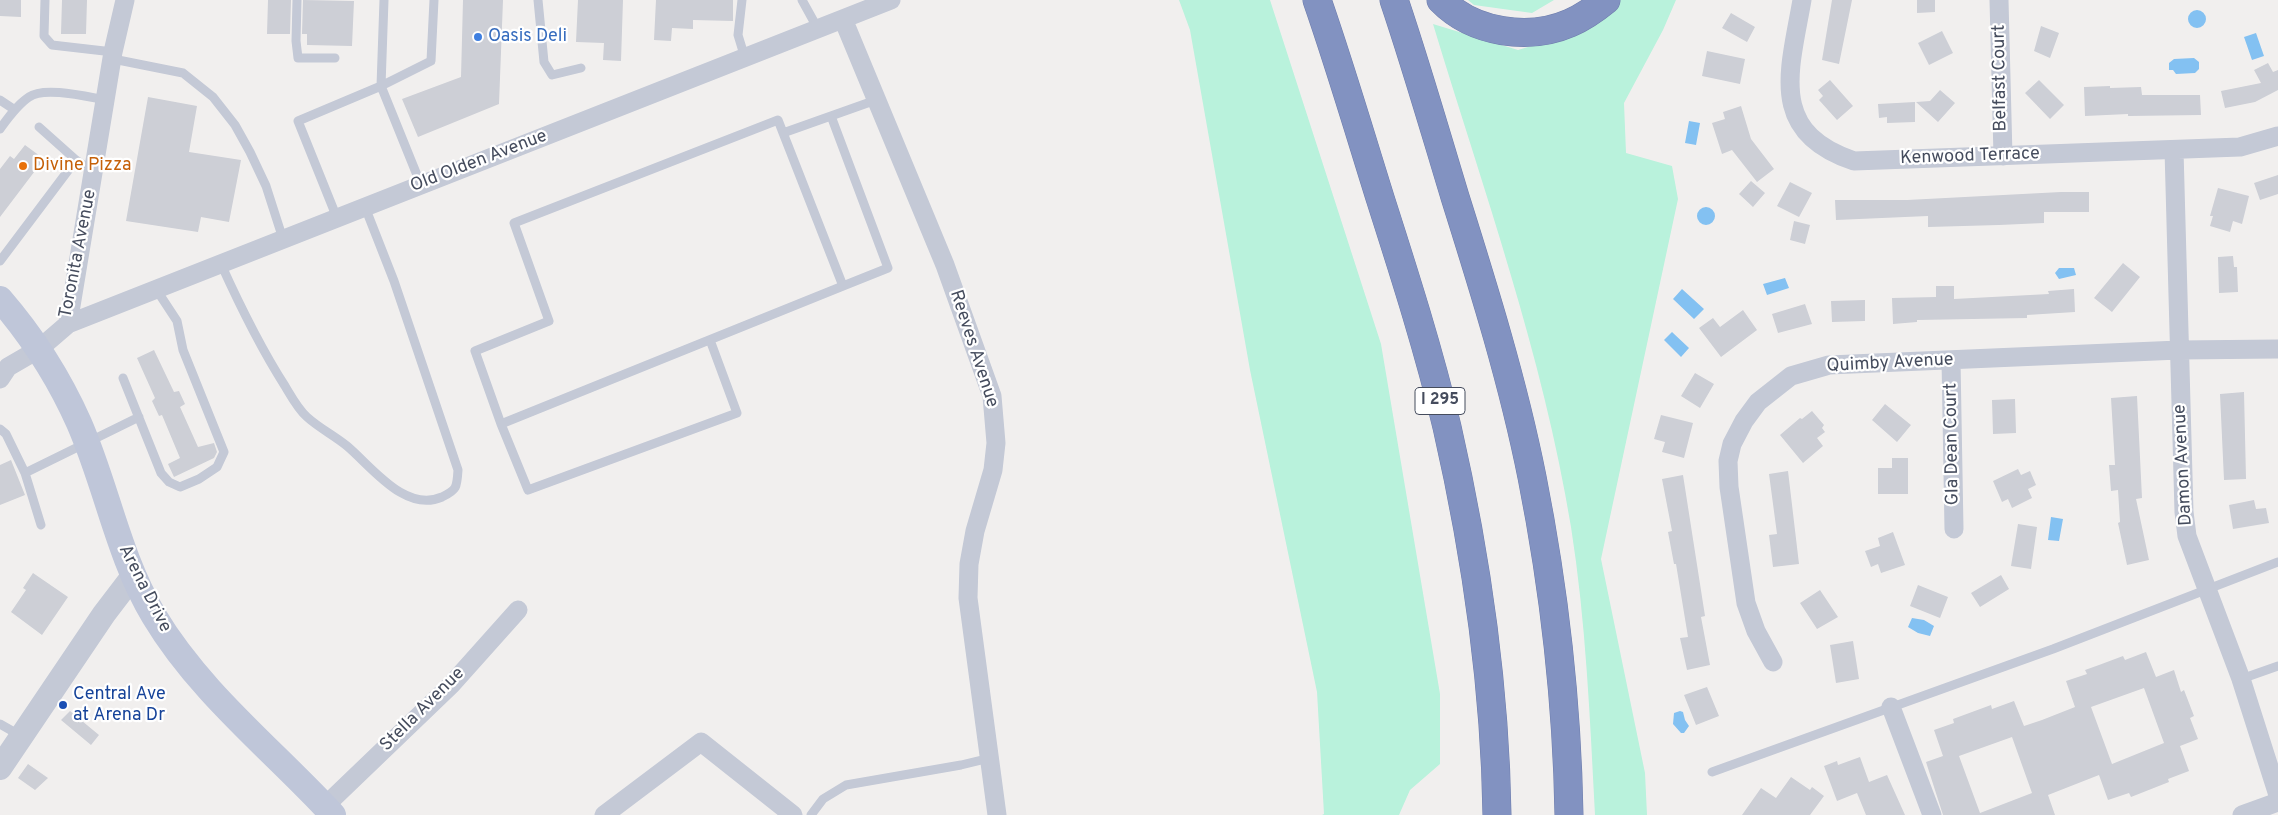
<!DOCTYPE html>
<style>
body{margin:0}
canvas{display:block;background:#f1efee}
</style>
<canvas width="2278" height="815"></canvas>
<script>
const c = document.querySelector('canvas').getContext('2d');
c.lineJoin = 'round';
function fillPath(path, color) {
  c.fillStyle = color;
  c.fill(path, 'evenodd');
}
function stroke(path, color, width, dash) {
  c.strokeStyle = color;
  c.lineWidth = width;
  c.lineCap = dash ? 'butt' : 'round';
  c.setLineDash(dash || []);
  c.stroke(path);
}
function write(font, color, halo, rows, align = 'center') {
  c.font = font + ' Overpass,sans-serif';
  c.lineWidth = 4.5;
  c.setLineDash([]);
  c.textBaseline = 'middle';
  c.strokeStyle = halo;
  c.fillStyle = color;
  for (const [text, x, y, turn = 0] of rows) {
    c.save();
    c.translate(x, y);
    c.rotate((+turn || 0) * Math.PI / 180);
    c.textAlign = isNaN(turn) ? turn : align;
    if (halo) c.strokeText(text, 0, 0);
    c.fillText(text, 0, 0);
    c.restore();
  }
}
const green = new Path2D(`
 M 1179,0 L 1270,0 L 1381,344 L 1440,694 L 1440,764 L 1410,790 L 1399,815 L 1322,815 L 1324,814 L 1317,692 L 1250,370 L 1190,30 Z
 M 1468,0 L 1554,0 L 1532,13 L 1474,5 Z
 M 1615,0 L 1676,0 L 1663,30 L 1624,103 L 1626,153 L 1672,166 L 1678,199 L 1601,559 L 1645,773 L 1647,815 L 1595,815 C 1590,719 1586,622 1571,527 C 1543,355 1483,189 1433,24 L 1518,50 L 1581,31 Z`);
const water = new Path2D(`
 M2188 19a9 9 0 1 1 18 0a9 9 0 1 1-18 0Z
 M 2256,33 L 2264,56 L 2252,60 L 2244,37 Z
 M 2194,58 L 2199,62 L 2199,69 L 2195,73 L 2176,74 L 2173,70 L 2169,70 L 2169,63 L 2174,59 Z
 M 1689,121 L 1700,123 L 1696,145 L 1685,143 Z
 M1697 216a9 9 0 1 1 18 0a9 9 0 1 1-18 0Z
 M 2059,268 L 2074,268 L 2076,275 L 2059,279 L 2055,273 Z
 M 1785,278 L 1789,288 L 1767,295 L 1763,284 Z
 M 1682,289 L 1704,309 L 1694,319 L 1673,299 Z
 M 1672,332 L 1689,348 L 1681,357 L 1664,340 Z
 M 2051,517 L 2063,519 L 2059,541 L 2048,540 Z
 M 1912,618 L 1924,620 L 1934,626 L 1930,636 L 1918,633 L 1908,627 Z
 M 1680,711 L 1683,712 L 1685,720 L 1689,726 L 1684,733 L 1681,733 L 1673,724 L 1674,713 Z`);
const building = new Path2D(`
 M 0,0 L 21,0 L 21,17 L 0,16 Z
 M 62,0 L 87,0 L 86,34 L 61,34 Z
 M 268,0 L 291,0 L 290,34 L 267,34 Z
 M 303,0 L 354,1 L 352,46 L 307,45 L 307,34 L 302,34 Z
 M 463,0 L 503,0 L 499,104 L 418,137 L 402,99 L 461,77 Z
 M 578,0 L 623,0 L 621,61 L 603,60 L 604,43 L 576,42 Z
 M 656,0 L 733,0 L 733,21 L 693,20 L 693,29 L 672,28 L 671,41 L 654,40 Z
 M 1832,0 L 1852,0 L 1839,64 L 1822,60 Z
 M 1917,0 L 1935,0 L 1935,12 L 1917,13 Z
 M 1731,13 L 1755,27 L 1747,42 L 1722,28 Z
 M 2041,26 L 2059,33 L 2050,58 L 2034,51 Z
 M 1942,31 L 1953,53 L 1929,65 L 1918,43 Z
 M 1707,51 L 1745,59 L 1740,84 L 1702,76 Z
 M 2268,63 L 2273,72 L 2278,70 L 2278,90 L 2255,102 L 2225,108 L 2221,91 L 2261,83 L 2254,70 Z
 M 1830,80 L 1853,106 L 1837,120 L 1819,100 L 1823,96 L 1818,90 Z
 M 2039,80 L 2064,105 L 2050,119 L 2025,93 Z
 M 2110,86 L 2110,88 L 2141,87 L 2142,95 L 2200,95 L 2201,115 L 2128,116 L 2128,114 L 2085,116 L 2084,87 Z
 M 1940,90 L 1955,103 L 1938,122 L 1916,102 L 1930,101 Z
 M 148,97 L 197,106 L 189,152 L 241,160 L 229,222 L 201,217 L 198,232 L 126,221 Z
 M 1915,102 L 1915,122 L 1887,123 L 1887,117 L 1879,118 L 1878,104 Z
 M 1741,106 L 1751,139 L 1774,169 L 1757,182 L 1732,150 L 1722,154 L 1712,123 L 1725,119 L 1723,112 Z
 M 25,145 L 44,159 L 0,217 L 0,169 L 10,156 L 14,159 Z
 M 2278,175 L 2278,194 L 2260,200 L 2254,183 Z
 M 1751,181 L 1765,193 L 1753,207 L 1739,194 Z
 M 1790,182 L 1812,193 L 1799,217 L 1777,206 Z
 M 2218,188 L 2249,196 L 2242,224 L 2233,221 L 2230,232 L 2210,226 L 2213,216 L 2210,216 Z
 M 2061,192 L 2089,192 L 2089,212 L 2044,212 L 2044,223 L 1999,225 L 1928,227 L 1928,216 L 1836,220 L 1835,200 L 1907,200 Z
 M 1794,221 L 1810,225 L 1805,244 L 1790,240 Z
 M 2233,256 L 2234,267 L 2237,267 L 2238,292 L 2219,293 L 2218,257 Z
 M 2123,263 L 2140,277 L 2112,312 L 2094,298 Z
 M 1936,286 L 1954,286 L 1954,299 L 2049,294 L 2048,291 L 2074,289 L 2075,312 L 2027,315 L 2027,318 L 1917,320 L 1917,322 L 1893,324 L 1892,298 L 1936,297 Z
 M 1865,300 L 1865,321 L 1832,322 L 1831,301 Z
 M 1805,304 L 1812,324 L 1778,333 L 1772,314 Z
 M 1743,310 L 1757,330 L 1721,357 L 1699,328 L 1713,318 L 1720,327 Z
 M 154,350 L 174,392 L 179,391 L 185,404 L 180,407 L 198,447 L 214,443 L 217,452 L 214,458 L 174,477 L 168,464 L 180,458 L 162,415 L 159,416 L 152,401 L 155,398 L 137,358 Z
 M 1695,373 L 1714,384 L 1700,408 L 1681,396 Z
 M 2244,392 L 2246,479 L 2224,480 L 2220,394 Z
 M 2137,396 L 2142,498 L 2136,499 L 2149,560 L 2127,565 L 2118,523 L 2120,522 L 2118,490 L 2111,491 L 2109,465 L 2115,465 L 2111,398 Z
 M 2015,399 L 2016,433 L 1993,434 L 1992,400 Z
 M 1885,404 L 1911,425 L 1897,442 L 1872,420 Z
 M 1812,411 L 1824,425 L 1822,428 L 1825,432 L 1817,438 L 1823,446 L 1803,463 L 1780,435 L 1800,418 L 1802,419 Z
 M 1661,415 L 1693,423 L 1684,458 L 1662,452 L 1665,442 L 1654,439 Z
 M 1892,458 L 1908,458 L 1908,494 L 1878,494 L 1878,468 L 1892,468 Z
 M 11,460 L 25,495 L 0,505 L 0,465 Z
 M 2018,469 L 2021,475 L 2030,471 L 2036,485 L 2028,489 L 2032,498 L 2012,508 L 2008,499 L 2002,502 L 1993,481 Z
 M 1788,471 L 1799,564 L 1773,567 L 1769,535 L 1777,534 L 1769,474 Z
 M 1683,475 L 1705,616 L 1701,617 L 1710,665 L 1687,670 L 1680,638 L 1688,637 L 1676,564 L 1674,564 L 1668,532 L 1672,531 L 1662,479 Z
 M 2254,500 L 2256,509 L 2266,508 L 2269,523 L 2233,529 L 2229,505 Z
 M 2018,524 L 2037,527 L 2031,569 L 2011,566 Z
 M 1893,532 L 1905,565 L 1881,573 L 1878,564 L 1871,567 L 1865,551 L 1880,546 L 1878,538 Z
 M 33,573 L 68,597 L 42,635 L 11,612 L 26,590 L 23,588 Z
 M 2001,575 L 2009,589 L 1980,607 L 1971,593 Z
 M 1918,585 L 1948,597 L 1940,618 L 1910,606 Z
 M 1820,590 L 1838,617 L 1817,629 L 1800,603 Z
 M 1853,641 L 1859,679 L 1836,683 L 1830,645 Z
 M 2146,652 L 2156,677 L 2174,670 L 2181,692 L 2184,690 L 2194,716 L 2190,718 L 2198,739 L 2180,746 L 2189,771 L 2168,779 L 2169,782 L 2131,797 L 2129,793 L 2108,800 L 2099,775 L 2048,795 L 2055,815 L 1943,815 L 1926,762 L 1943,756 L 1934,730 L 1954,723 L 1953,719 L 1991,705 L 1992,709 L 2014,701 L 2024,726 L 2042,720 L 2075,707 L 2066,681 L 2087,674 L 2085,670 L 2099,665 L 2123,656 L 2125,660 ZM 2144,688 L 2164,743 L 2112,764 L 2091,707 ZM 2012,737 L 2032,793 L 1980,813 L 1959,756 Z
 M 1707,687 L 1719,716 L 1696,725 L 1684,695 Z
 M 70,711 L 99,735 L 91,745 L 61,720 Z
 M 1860,757 L 1869,782 L 1887,775 L 1905,815 L 1866,815 L 1857,793 L 1837,801 L 1824,766 L 1837,761 L 1838,765 Z
 M 28,764 L 48,778 L 35,790 L 18,778 Z
 M 1791,777 L 1810,790 L 1812,787 L 1824,796 L 1810,815 L 1742,815 L 1761,788 L 1776,798 Z`);
const service = new Path2D(`
 M 45,0 L 44,36 L 52,45 L 113,52
 M 297,0 L 296,41 L 298,58 L 335,58
 M 384,0 L 381,86 L 421,185
 M 538,0 L 544,62 L 552,75 L 581,68
 M 742,0 L 738,35 L 745,58
 M 802,0 L 818,29
 M 113,59 L 183,73 L 213,97 L 235,125 L 250,152 L 266,186 L 283,239
 M 0,100 L 15,110
 M 831,116 L 888,268 L 843,286
 M 778,120 L 843,286 L 501,424 L 475,351 L 549,321 L 514,223 Z
 M 39,127 L 76,160 L 94,172
 M 0,129 C 8,118 17,105 29,97 C 44,86 88,97 106,100
 M 783,133 L 876,100
 M 337,218 L 298,121 L 381,86 L 431,61 L 434,0
 M 0,261 L 76,160
 M 221,264 C 240,306 260,347 285,386 C 291,396 298,409 307,417 C 319,428 335,436 347,446 C 372,467 405,513 442,497 C 457,490 457,487 458,470 L 394,281 L 365,207
 M 123,378 L 161,473 L 169,482 L 180,487 L 199,479 L 217,467 L 224,452 L 183,350 L 177,321 L 156,289
 M 501,424 L 528,490 L 737,413 L 710,340
 M 0,429 L 6,434 L 25,473 L 139,417
 M 25,473 L 41,525
 M 2241,679 L 2278,666
 M 0,724 L 21,736
 M 1712,772 L 2053,649 L 2278,562
 M 811,815 L 823,799 L 846,785 L 961,765 L 990,758`);
const minor = new Path2D(`
 M 1802,0 C 1790,70 1767,132 1854,161 L 2240,147 L 2278,136
 M 1999,0 L 2003,156
 M 843,19 L 945,265 L 992,396 L 996,443 L 993,470 L 975,531 L 969,564 L 968,598 L 997,815
 M 2174,150 L 2184,512 L 2187,536 L 2241,679 L 2278,795
 M 68,324 L 891,0
 M 1951,360 L 1954,529
 M 0,379 L 8,367 L 39,349 L 68,324 L 113,52 L 125,0
 M 1773,662 L 1756,631 L 1746,603 L 1729,487 L 1728,461 L 1732,444 L 1744,421 L 1758,402 L 1791,376 L 1829,365 L 2179,350 L 2278,349
 M 1891,707 L 1932,815
 M 325,806 L 451,685 L 518,610
 M 604,815 L 701,742 L 793,815
 M 2242,815 L 2278,802`);
const tertiary = new Path2D(`
 M 0,768 L 104,614 L 133,576`);
const secondary = new Path2D(`
 M 0,299 C 32,336 59,378 79,423 C 107,487 118,556 154,616 C 200,693 273,750 333,815`);
const motorway = new Path2D(`
 M 1317,0 C 1340,66 1360,134 1381,201 C 1405,276 1429,351 1447,427 C 1476,554 1495,685 1497,815
 M 1394,0 C 1416,65 1435,131 1455,197 C 1484,289 1513,382 1532,477 C 1554,588 1567,702 1569,815
 M 1441,0 C 1473,33 1529,41 1570,23 C 1584,17 1595,9 1606,0`);
const markers = [
 [478,37,5,"#3f7fe0"],
 [23,166,5,"#e8710a"],
 [63,705,5,"#1a4fb4"]
];
const shields = [
 [1440,401,50]
];
const shieldNames = [
 ["I 295",1440,401]
];
const shopNames = [
 ["Oasis Deli",488,37]
];
const streetNames = [
 ["Belfast Court",2001,78,-91],
 ["Kenwood Terrace",1970,157,-2],
 ["Old Olden Avenue",479,162,-21],
 ["Toronita Avenue",79,254,-79],
 ["Reeves Avenue",973,349,72],
 ["Quimby Avenue",1890,364,-3],
 ["Gla Dean Court",1953,444,-91],
 ["Damon Avenue",2184,465,-93],
 ["Arena Drive",144,589,63],
 ["Stella Avenue",423,710,-45]
];
const foodNames = [
 ["Divine Pizza",33,166]
];
const transitNames = [
 ["Central Ave",73,695],
 ["at Arena Dr",73,716]
];
fillPath(green, '#b9f2dc');
fillPath(water, '#83c1f2');
fillPath(building, '#cdcfd6');
stroke(motorway, '#6e7dac', 29);
stroke(service, '#c4c9d6', 9);
stroke(minor, '#c4c9d6', 19);
stroke(tertiary, '#c4c9d6', 24);
stroke(secondary, '#bfc6d9', 26);
stroke(motorway, '#8292c1', 28);
for (const [x, y, r, color] of markers) {
  const dot = new Path2D();
  dot.arc(x, y, r, 0, 2 * Math.PI);
  c.fillStyle = color;
  c.fill(dot);
  stroke(dot, '#fff', 2);
}
for (const [x, y, w] of shields) {
  const box = new Path2D();
  box.roundRect(x - w / 2, y - 13.5, w, 27, 4);
  c.fillStyle = '#fff';
  c.fill(box);
  stroke(box, '#454c5d', 1);
}
write('bold 16px', '#454c5d', null, shieldNames);
write('18px', '#366cbe', '#fff', shopNames, 'left');
write('18px', '#454c5d', '#fff', streetNames);
write('18px', '#c56008', '#fff', foodNames, 'left');
write('18px', '#164399', '#fff', transitNames, 'left');
</script>
